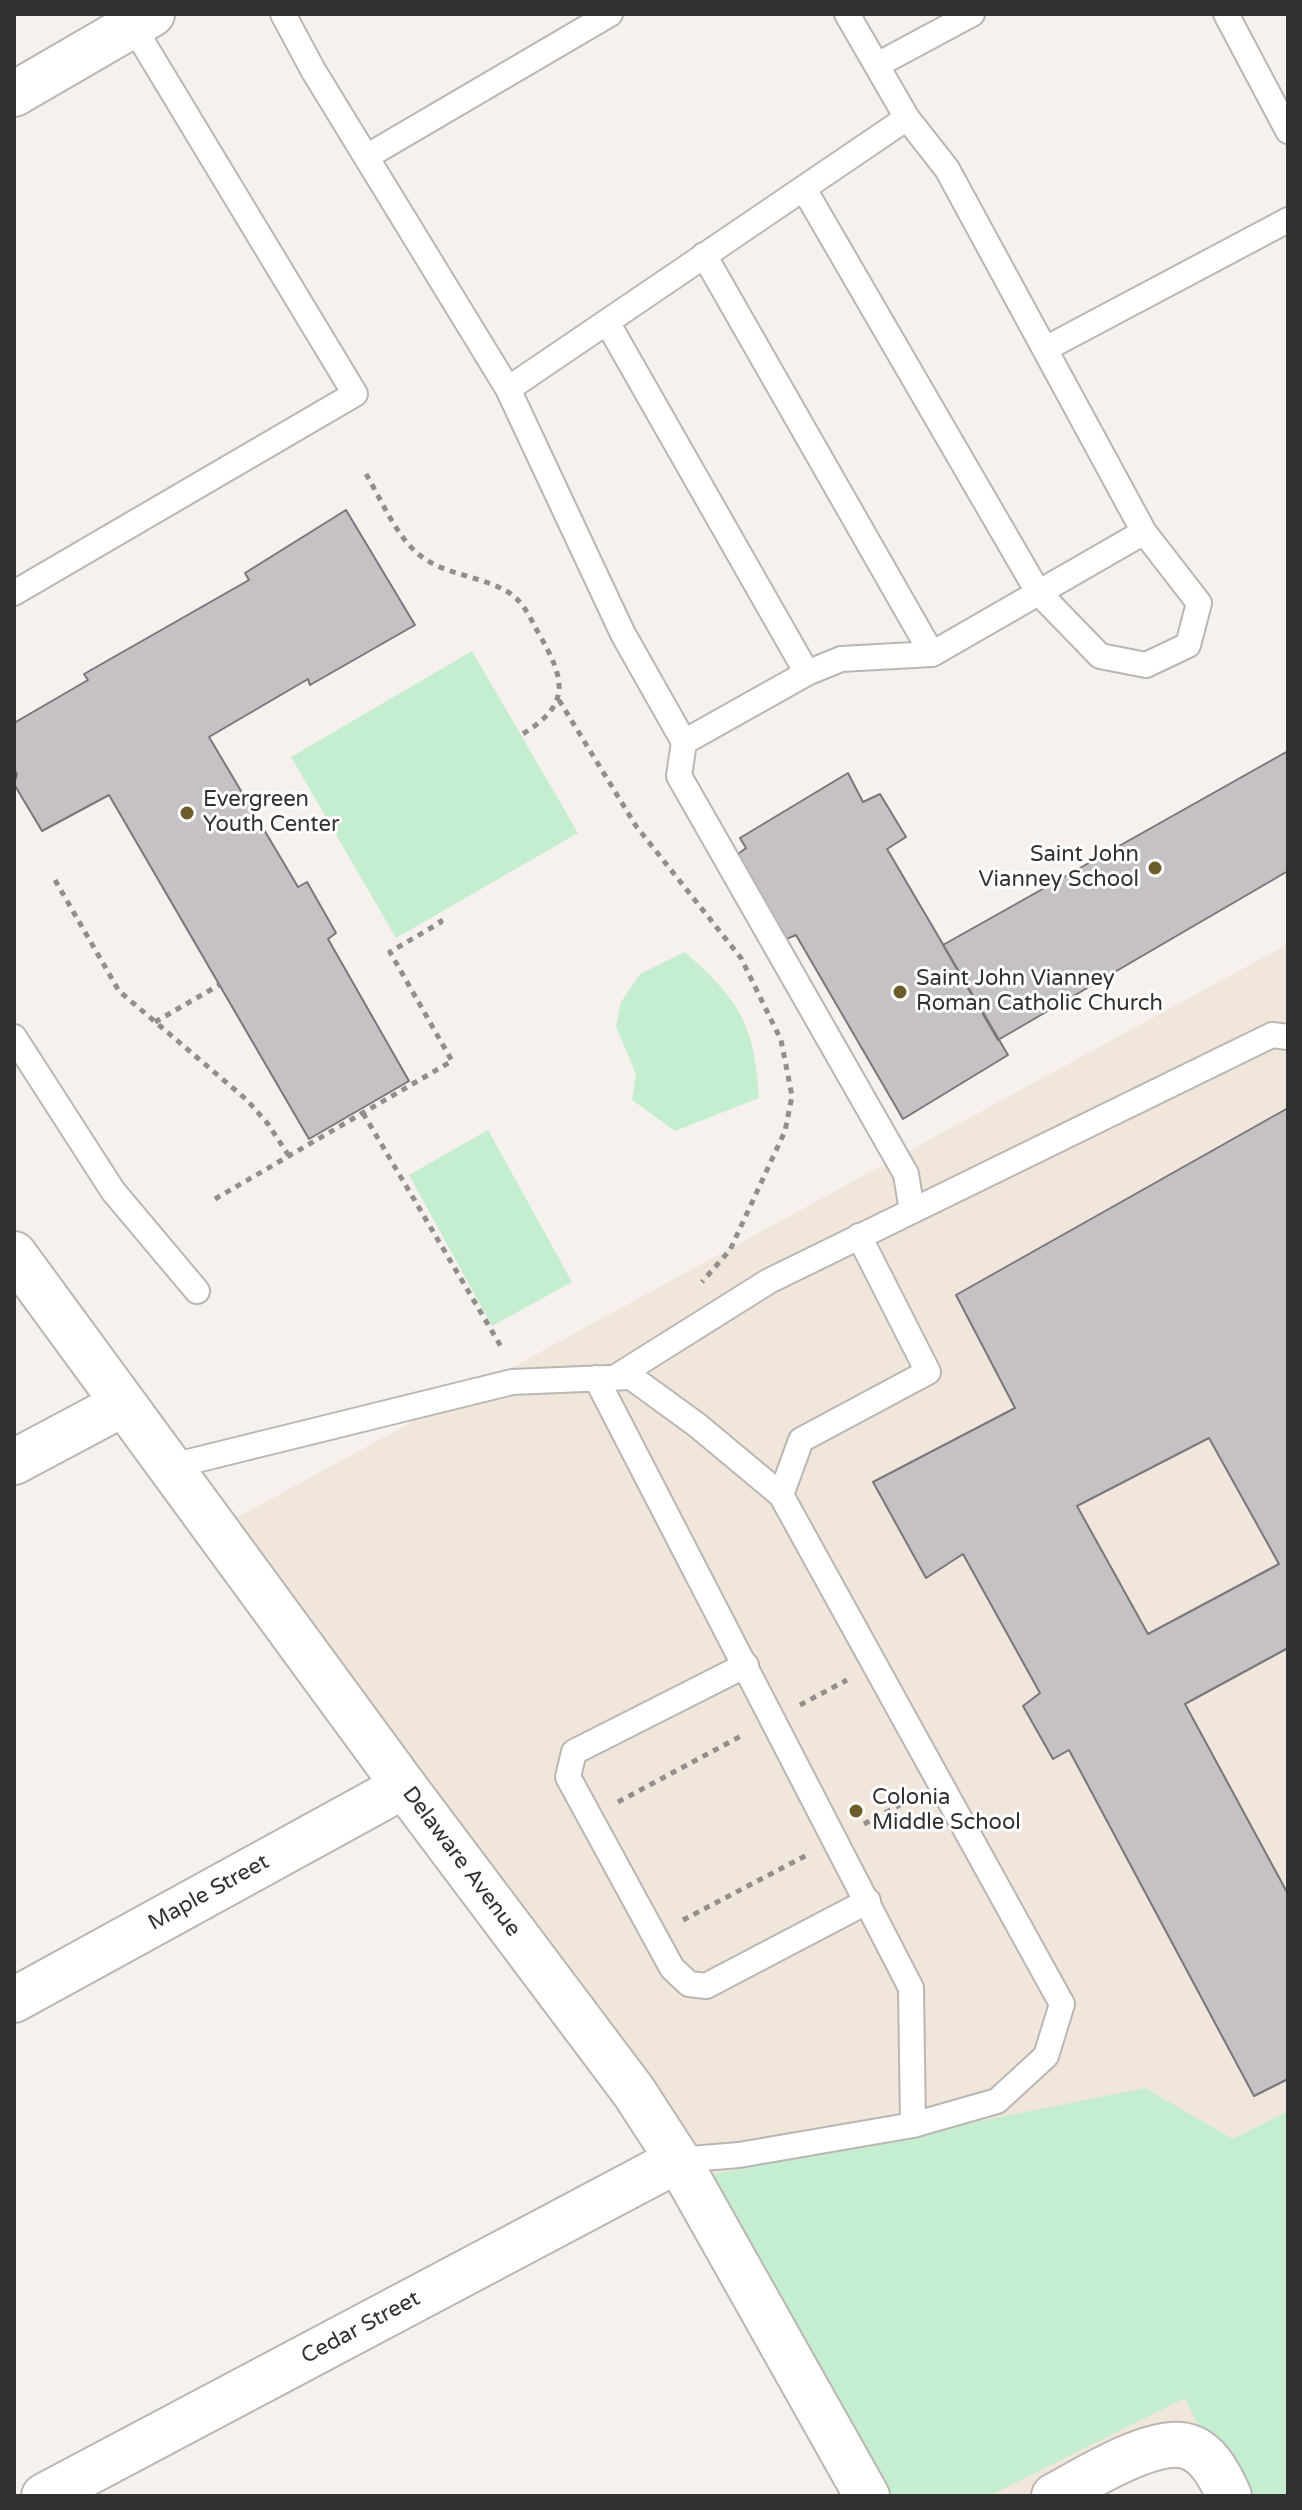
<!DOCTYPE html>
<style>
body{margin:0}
#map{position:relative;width:1302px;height:2510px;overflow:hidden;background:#f6f1ed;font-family:"Varela Round",sans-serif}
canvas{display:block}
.frame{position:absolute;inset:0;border:16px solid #33312f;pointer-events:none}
</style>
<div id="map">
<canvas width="1302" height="2510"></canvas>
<div class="frame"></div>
</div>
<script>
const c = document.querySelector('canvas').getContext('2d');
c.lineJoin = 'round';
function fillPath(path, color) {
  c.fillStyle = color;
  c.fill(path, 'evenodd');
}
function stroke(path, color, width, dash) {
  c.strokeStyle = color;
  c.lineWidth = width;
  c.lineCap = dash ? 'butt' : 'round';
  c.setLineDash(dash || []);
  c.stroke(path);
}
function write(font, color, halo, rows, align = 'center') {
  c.font = font + ' "Varela Round",sans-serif';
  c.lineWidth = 6;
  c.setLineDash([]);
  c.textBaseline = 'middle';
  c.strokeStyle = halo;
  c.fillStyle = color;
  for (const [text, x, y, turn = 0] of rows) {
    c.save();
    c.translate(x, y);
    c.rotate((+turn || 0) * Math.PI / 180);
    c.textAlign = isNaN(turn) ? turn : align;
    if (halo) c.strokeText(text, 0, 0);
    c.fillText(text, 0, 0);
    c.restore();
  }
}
const built = new Path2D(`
 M 1288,944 L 1288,2496 L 1203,2455 L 1054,2496 L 867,2496 L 678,2160 L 214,1530 Z`);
const green = new Path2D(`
 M 472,651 L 578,833 L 396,938 L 291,757 Z
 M 685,952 C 739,1000 755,1025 759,1098 L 675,1131 L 632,1100 L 636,1074 L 616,1027 L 621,1002 L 640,974 Z
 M 488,1130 L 572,1282 L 492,1326 L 409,1175 Z
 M 1145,2088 L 1233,2139 L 1288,2111 L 1288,2496 L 1233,2496 L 1185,2398 L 989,2496 L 865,2496 L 690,2179 Z`);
const building = new Path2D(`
 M 346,510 L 415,625 L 310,685 L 308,679 L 209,737 L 298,887 L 307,882 L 336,933 L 328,939 L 409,1081 L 309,1139 L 109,795 L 42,831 L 14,784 L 17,774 L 14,769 L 14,723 L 88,680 L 84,674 L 249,580 L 245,573 Z
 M 1288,751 L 1288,871 L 998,1040 L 943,945 Z
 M 848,773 L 863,802 L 880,794 L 906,837 L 887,849 L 1008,1055 L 903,1119 L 796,935 L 784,940 L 738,854 L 746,848 L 740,838 Z
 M 1288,1108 L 1288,1648 L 1185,1704 L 1288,1894 L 1288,2079 L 1254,2096 L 1069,1750 L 1053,1759 L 1023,1706 L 1040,1693 L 963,1554 L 926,1578 L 873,1482 L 1015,1408 L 956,1295 ZM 1209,1438 L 1279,1564 L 1148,1634 L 1077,1506 Z`);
const path = new Path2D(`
 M 366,474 C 381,499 394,532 416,552 C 442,576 483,575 511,594 C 525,604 531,620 539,634 C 566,681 571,705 521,735
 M 559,700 L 636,826 L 741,958 L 781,1040 L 792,1096 L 785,1131 L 730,1250 L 702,1282
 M 55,880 L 119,991 L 247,1100 L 268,1124 L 289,1156
 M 155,1022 L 219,985
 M 363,1113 L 503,1350
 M 215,1199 L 452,1061 L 390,952 L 441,922 L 437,915
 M 800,1705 L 847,1680
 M 618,1802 L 743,1735
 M 864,1824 L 911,1799
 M 683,1920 L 807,1855`);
const service = new Path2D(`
 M 283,14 L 313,70 L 508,389 L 623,634 L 684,742 L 807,673 L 841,659 L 932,654 L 1144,532 L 947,169 L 907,118 L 847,14
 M 1226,14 L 1288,131
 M 877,65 L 972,14
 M 366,157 L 610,14
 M 804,189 L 1038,592 L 1100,656 L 1146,665 L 1188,645 L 1199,603 L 1144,532
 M 704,255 L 932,654
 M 607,322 L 807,673
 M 1045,349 L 1288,220
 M 508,389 L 907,118
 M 14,593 L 355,394 L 128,18
 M 684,742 L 679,776 L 906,1174 L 912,1211
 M 14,1037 L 113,1191 L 197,1291
 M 616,1377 L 769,1281 L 1272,1035 L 1288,1037
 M 596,1378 L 911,1988 L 913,2125
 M 168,1467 L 512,1382 L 631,1377 L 697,1425 L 781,1495 L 1062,2004 L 1046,2056 L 997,2101 L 913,2125 L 739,2155 L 678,2160
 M 781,1495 L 801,1440 L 928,1372 L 859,1236
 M 746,1665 L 574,1752 L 568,1777 L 672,1968 L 689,1984 L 706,1986 L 868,1901`);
const minor = new Path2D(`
 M 14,1254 L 404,1786 L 634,2092 L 678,2160 L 867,2496
 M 14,1462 L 123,1404
 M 14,2000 L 404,1786
 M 44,2496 L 678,2160
 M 1054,2496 C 1084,2480 1145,2442 1180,2445 C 1206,2447 1220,2475 1229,2496`);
const secondary = new Path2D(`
 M 14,94 L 152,14`);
const markers = [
 [187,813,8,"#6c5c2a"],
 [1155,868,8,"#6c5c2a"],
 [900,992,8,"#6c5c2a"],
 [856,1811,8,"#6c5c2a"]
];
const poiNames = [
 ["Evergreen",203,800],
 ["Youth Center",203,825],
 ["Saint John",1139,855,"right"],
 ["Vianney School",1139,880,"right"],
 ["Saint John Vianney",916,979],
 ["Roman Catholic Church",916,1004],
 ["Colonia",872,1798],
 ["Middle School",872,1823]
];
const streetNames = [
 ["Delaware Avenue",461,1862,53],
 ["Maple Street",209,1893,-29],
 ["Cedar Street",361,2328,-28]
];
fillPath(built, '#f1e6dc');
fillPath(green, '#c5eed0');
fillPath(building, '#c5c1c5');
stroke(building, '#7a767a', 2);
stroke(service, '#bab6b2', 28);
stroke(minor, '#bab6b2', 48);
stroke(secondary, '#bab6b2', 48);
stroke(path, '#918e8b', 5, [6, 6]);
stroke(service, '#fff', 24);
stroke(minor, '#fff', 44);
stroke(secondary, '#fff', 44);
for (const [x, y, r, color] of markers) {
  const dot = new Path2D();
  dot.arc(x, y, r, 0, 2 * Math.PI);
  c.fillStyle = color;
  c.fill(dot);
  stroke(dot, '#fff', 3);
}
write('22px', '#33312f', '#fff', poiNames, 'left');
write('22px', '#33312f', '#fff', streetNames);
</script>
